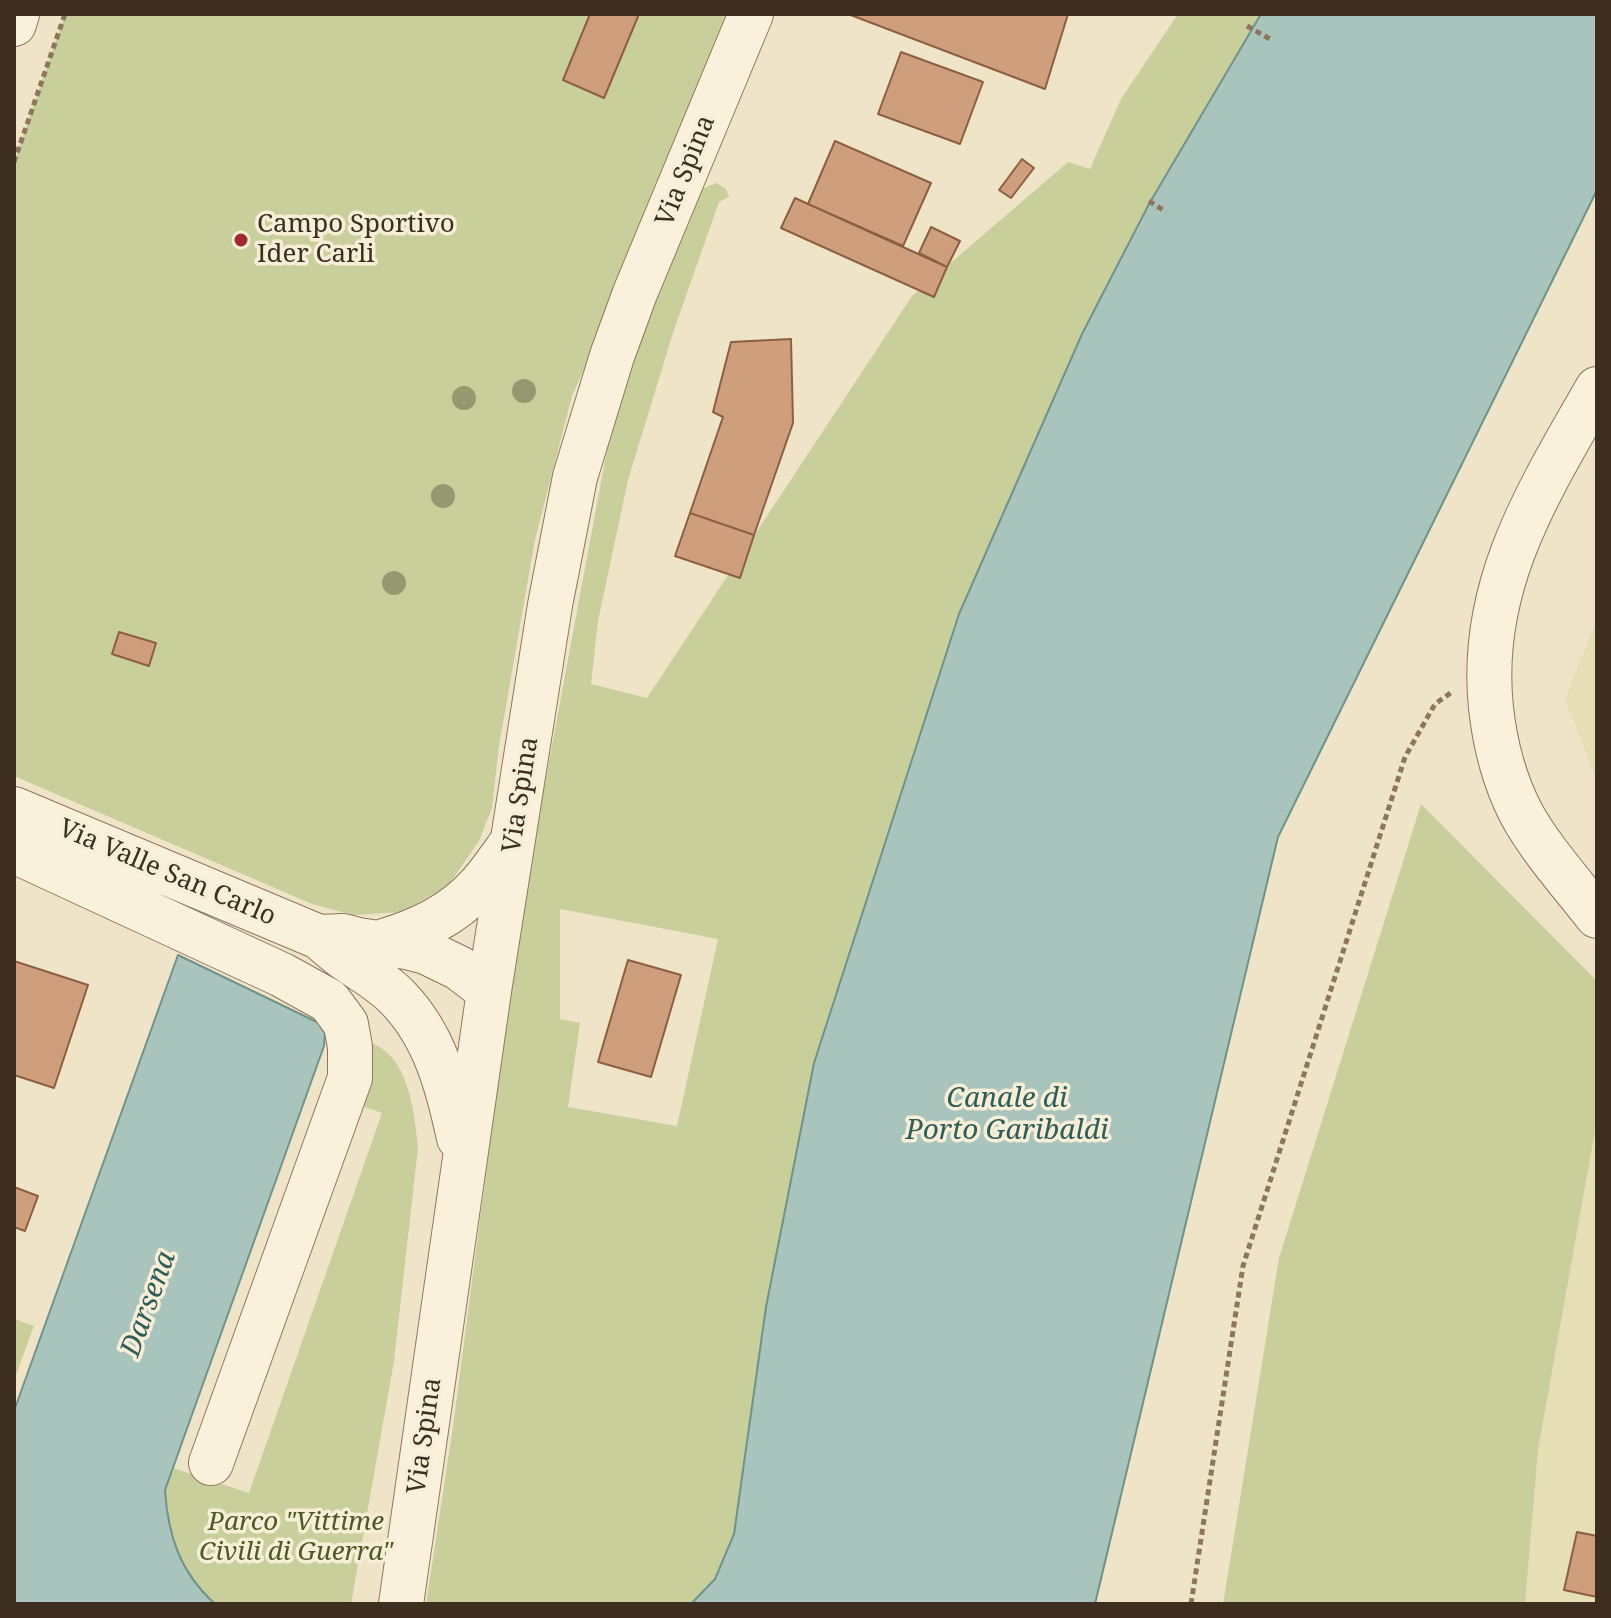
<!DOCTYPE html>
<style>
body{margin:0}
#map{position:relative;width:1611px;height:1618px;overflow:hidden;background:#f0e4c8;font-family:"Noto Serif",serif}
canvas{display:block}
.frame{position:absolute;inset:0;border:16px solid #3d2e20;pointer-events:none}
</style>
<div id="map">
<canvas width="1611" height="1618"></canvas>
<div class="frame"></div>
</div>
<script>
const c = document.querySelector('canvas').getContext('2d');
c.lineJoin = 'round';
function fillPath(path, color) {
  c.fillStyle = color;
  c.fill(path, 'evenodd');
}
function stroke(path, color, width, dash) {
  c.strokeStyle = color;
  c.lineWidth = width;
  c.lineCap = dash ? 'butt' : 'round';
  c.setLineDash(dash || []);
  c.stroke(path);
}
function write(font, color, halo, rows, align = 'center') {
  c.font = font + ' "Noto Serif",serif';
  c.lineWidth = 7;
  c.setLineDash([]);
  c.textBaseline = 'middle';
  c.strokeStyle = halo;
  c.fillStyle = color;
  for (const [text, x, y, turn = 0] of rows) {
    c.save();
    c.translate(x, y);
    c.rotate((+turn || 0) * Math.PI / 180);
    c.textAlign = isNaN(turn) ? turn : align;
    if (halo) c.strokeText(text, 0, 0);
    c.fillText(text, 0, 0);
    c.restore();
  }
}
const farmland = new Path2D(`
 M 1597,619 L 1597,782 L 1565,699 Z
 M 1597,1120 L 1597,1604 L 1525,1604 L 1538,1450 Z`);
const green = new Path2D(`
 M 65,14 L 730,14 L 690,131 L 572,396 L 535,540 L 499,746 L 492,808 L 479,841 L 448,886 L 401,912 L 353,915 L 312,904 L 14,776 L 14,162 Z
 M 1178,14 L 1261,14 L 1149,204 L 1082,334 L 959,614 L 814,1063 L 734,1534 L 715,1579 L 691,1604 L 426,1604 L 453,1427 L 518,928 L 615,407 L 700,190 L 716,183 L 726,189 L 729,197 L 719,202 L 673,333 L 628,480 L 598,621 L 591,684 L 647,698 L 912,296 L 1068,162 L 1090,169 L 1121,99 ZM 560,909 L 718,939 L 677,1126 L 568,1107 L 580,1023 L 560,1019 Z
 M 1421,804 L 1597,981 L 1597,1120 L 1538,1450 L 1525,1604 L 1223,1604 L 1279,1258 Z
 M 362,1041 C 368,1043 376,1044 381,1048 C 410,1066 415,1117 418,1148 L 394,1361 L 351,1604 L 215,1604 C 185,1577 163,1534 165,1492 C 166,1484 170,1476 173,1468 L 249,1493 L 382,1113 L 357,1104 Z
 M 14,1319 L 34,1326 L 14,1380 Z`);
const water = new Path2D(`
 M 1261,14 L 1597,14 L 1597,190 L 1278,837 L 1095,1604 L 691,1604 L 715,1579 L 734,1534 L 766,1307 L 814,1063 L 959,614 L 1082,334 L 1149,204 Z
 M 178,955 L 319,1023 L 325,1033 L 324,1046 L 165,1490 C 168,1536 180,1572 215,1604 L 14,1604 L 14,1411 Z`);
const building = new Path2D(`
 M 590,14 L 639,14 L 604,98 L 563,80 Z
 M 848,14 L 1068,14 L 1045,89 Z
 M 901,52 L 983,82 L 960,144 L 878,114 Z
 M 835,141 L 931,183 L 903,246 L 808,204 Z
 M 1022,159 L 1034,168 L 1011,198 L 999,190 Z
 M 795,198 L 947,267 L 934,297 L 781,228 Z
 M 931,227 L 960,241 L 947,267 L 919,253 Z
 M 791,339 L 793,423 L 754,535 L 690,513 L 723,417 L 713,412 L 731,342 Z
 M 690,513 L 754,535 L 740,578 L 675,556 Z
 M 119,632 L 156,643 L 149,666 L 112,654 Z
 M 628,960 L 681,975 L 651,1077 L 598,1062 Z
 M 14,961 L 88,985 L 54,1088 L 14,1075 Z
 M 14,1187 L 38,1196 L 25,1231 L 14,1227 Z
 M 1577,1532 L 1597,1536 L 1597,1597 L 1564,1590 Z`);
const path = new Path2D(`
 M 1247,26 L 1272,40
 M 14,162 L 65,14
 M 1149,201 L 1166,212
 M 1191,1604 L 1243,1266 L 1405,757 L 1435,704 L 1452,692`);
const minor = new Path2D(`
 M 14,24 L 17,14
 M 1597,389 C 1539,491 1478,585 1491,708 C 1495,744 1504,780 1521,813 C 1539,847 1573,885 1597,916
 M 14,809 L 319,937 C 327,944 335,951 343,957 C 361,970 382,981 398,998 C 435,1036 448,1087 459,1138
 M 14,851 L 282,975 L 329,1001 L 346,1024 L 350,1047 L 350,1078 L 211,1463
 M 319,937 L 343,936 L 358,940 L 406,947 L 426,952 L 459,968 L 489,991
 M 381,942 C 418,931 452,916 479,886 C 490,874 500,859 510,845
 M 401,1604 L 489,991 L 550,605 L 575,477 L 612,356 L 635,293 L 751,14`);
const trees = [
 [524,391],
 [464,398],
 [443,496],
 [394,583]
];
const markers = [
 [241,240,8,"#9e2a2b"]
];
const streetNames = [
 ["Via Spina",686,171,-68],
 ["Via Spina",521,795,-81],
 ["Via Valle San Carlo",167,873,23],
 ["Via Spina",425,1436,-82]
];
const poiNames = [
 ["Campo Sportivo",257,225],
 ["Ider Carli",257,255]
];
const parkNames = [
 ["Parco \"Vittime",296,1523],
 ["Civili di Guerra\"",296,1553]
];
const waterNames = [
 ["Canale di",1007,1099],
 ["Porto Garibaldi",1007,1131],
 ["Darsena",149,1304,-70]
];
fillPath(farmland, '#e6deb5');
fillPath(green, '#c9cf9b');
fillPath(water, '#a9c4bc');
stroke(water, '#6f938a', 2);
fillPath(building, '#cf9f7d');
stroke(building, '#8d5f41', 2);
stroke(minor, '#8d765c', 46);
stroke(path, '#8d765c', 5, [6, 4]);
stroke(minor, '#faf1dc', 44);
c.fillStyle = '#96986f';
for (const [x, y] of trees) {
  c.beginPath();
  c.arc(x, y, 12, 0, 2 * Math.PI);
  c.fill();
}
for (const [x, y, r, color] of markers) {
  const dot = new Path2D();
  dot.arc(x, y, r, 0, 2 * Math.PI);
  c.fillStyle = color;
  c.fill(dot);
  stroke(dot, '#f7eed8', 3);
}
write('26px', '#3d2e20', '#f7eed8', streetNames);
write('26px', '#3d2e20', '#f7eed8', poiNames, 'left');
write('italic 26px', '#4d5a26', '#f7eed8', parkNames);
write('italic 28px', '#2f5d5a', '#f7eed8', waterNames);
</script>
